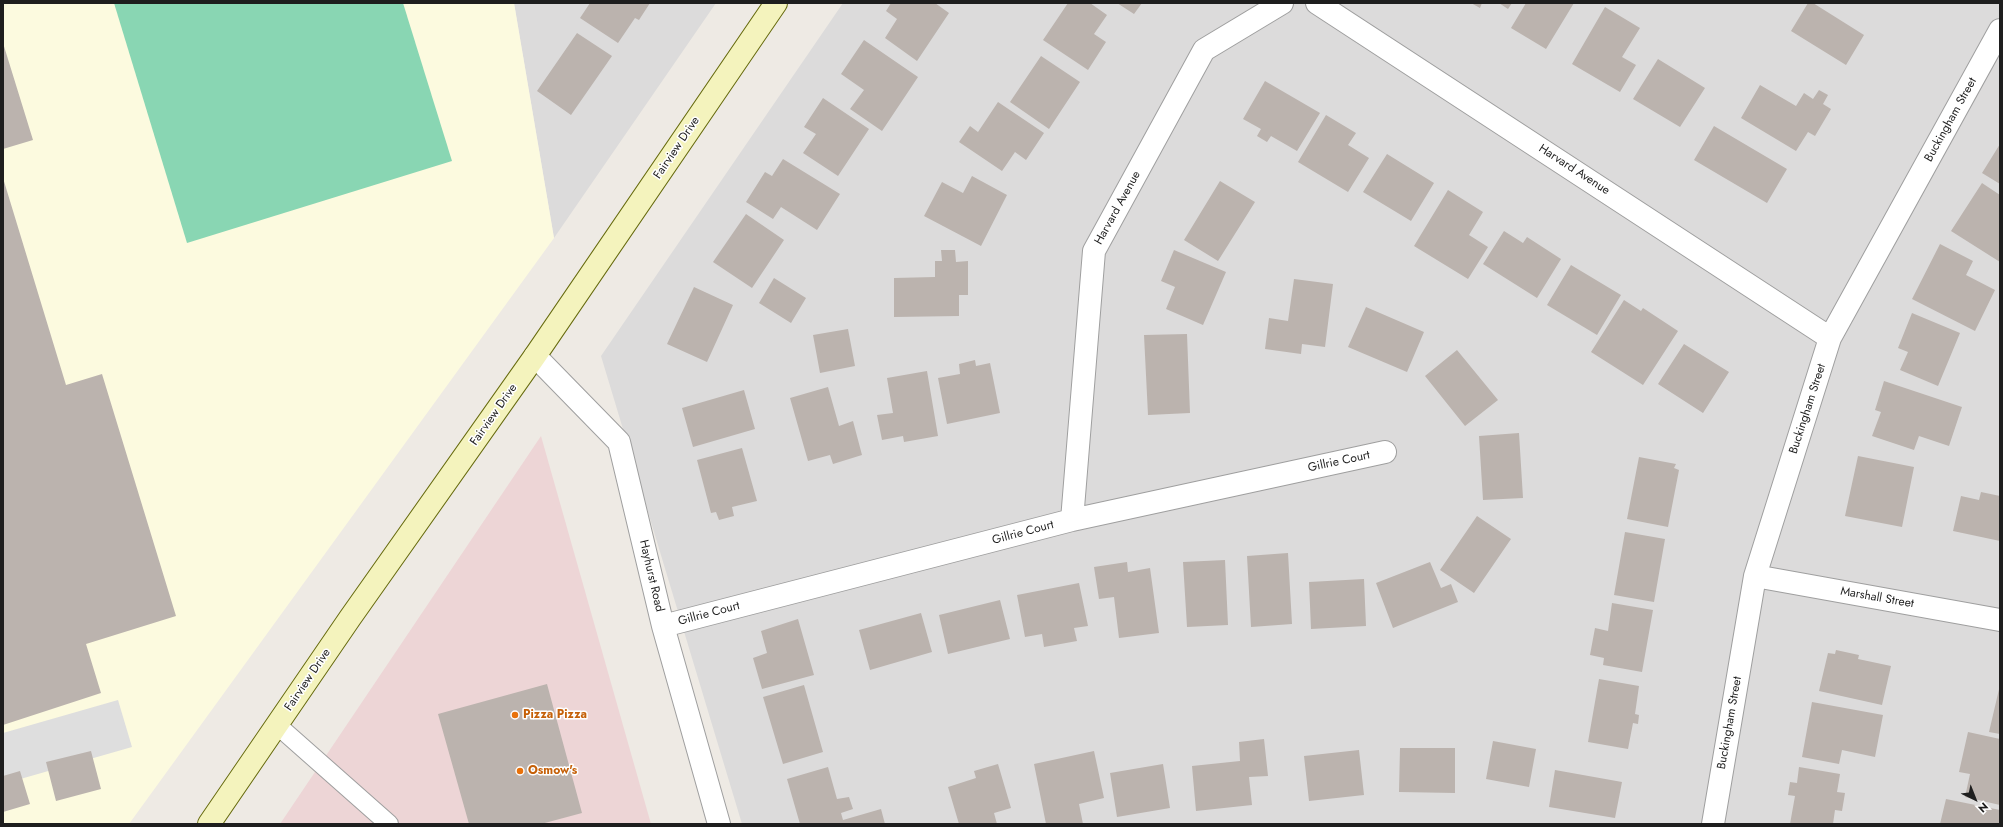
<!DOCTYPE html>
<style>
body{margin:0}
#map{position:relative;width:2003px;height:827px;overflow:hidden;background:#eeeae4;font-family:Jost,sans-serif}
canvas{display:block}
.frame{position:absolute;inset:0;border:4px solid #1e1e1e;pointer-events:none}
.north{position:absolute;left:1955px;top:779px;width:40px;height:40px;-webkit-text-stroke:3px #fff;paint-order:stroke;rotate:137deg;font-size:11px;font-weight:700;line-height:16px;text-align:center;color:#1e1e1e}
.north::after{content:'';display:block;margin:auto;width:14px;height:18px;background:#1e1e1e;clip-path:polygon(50% 0,100% 100%,50% 72%,0 100%)}
</style>
<div id="map">
<canvas width="2003" height="827"></canvas>
<div class="frame"></div>
<div class="north">N</div>
</div>
<script>
const c = document.querySelector('canvas').getContext('2d');
c.lineJoin = 'round';
function fillPath(path, color) {
  c.fillStyle = color;
  c.fill(path, 'evenodd');
}
function stroke(path, color, width, dash) {
  c.strokeStyle = color;
  c.lineWidth = width;
  c.lineCap = dash ? 'butt' : 'round';
  c.setLineDash(dash || []);
  c.stroke(path);
}
function write(font, color, halo, rows, align = 'center') {
  c.font = font + ' Jost,sans-serif';
  c.lineWidth = 3;
  c.setLineDash([]);
  c.textBaseline = 'middle';
  c.strokeStyle = halo;
  c.fillStyle = color;
  for (const [text, x, y, turn = 0] of rows) {
    c.save();
    c.translate(x, y);
    c.rotate((+turn || 0) * Math.PI / 180);
    c.textAlign = isNaN(turn) ? turn : align;
    if (halo) c.strokeText(text, 0, 0);
    c.fillText(text, 0, 0);
    c.restore();
  }
}
const residential = new Path2D(`
 M 514,3 L 716,3 L 554,238 Z
 M 843,3 L 2000,3 L 2000,824 L 742,824 L 601,356 Z`);
const commercial = new Path2D(`
 M 541,436 L 651,824 L 280,824 Z`);
const education = new Path2D(`
 M 3,3 L 514,3 L 554,238 L 129,824 L 3,824 Z`);
const pitch = new Path2D(`
 M 114,3 L 403,3 L 452,161 L 187,243 Z`);
const parking = new Path2D(`
 M 118,700 L 132,747 L 3,784 L 3,733 Z`);
const building = new Path2D(`
 M 590,3 L 650,3 L 639,20 L 635,18 L 618,43 L 580,18 Z
 M 891,3 L 935,3 L 949,13 L 917,61 L 885,38 L 897,19 L 886,11 Z
 M 1068,3 L 1090,3 L 1107,15 L 1094,34 L 1106,42 L 1088,70 L 1043,40 Z
 M 1117,3 L 1142,3 L 1134,14 Z
 M 1471,3 L 1482,3 L 1480,8 Z
 M 1499,3 L 1512,3 L 1508,9 Z
 M 1526,3 L 1574,3 L 1546,49 L 1511,28 Z
 M 1808,3 L 1813,3 L 1864,35 L 1846,65 L 1791,31 Z
 M 1605,7 L 1640,28 L 1622,57 L 1636,65 L 1620,92 L 1572,64 Z
 M 577,33 L 612,56 L 571,115 L 537,91 Z
 M 864,40 L 918,77 L 882,131 L 850,109 L 864,90 L 841,74 Z
 M 3,43 L 33,140 L 3,149 Z
 M 1041,56 L 1080,82 L 1049,129 L 1010,102 Z
 M 1658,59 L 1705,88 L 1680,127 L 1633,99 Z
 M 1265,81 L 1320,113 L 1297,151 L 1271,136 L 1267,142 L 1257,136 L 1261,129 L 1243,119 Z
 M 1760,85 L 1796,106 L 1804,93 L 1813,99 L 1819,90 L 1828,95 L 1823,104 L 1831,109 L 1815,136 L 1808,132 L 1796,151 L 1741,118 Z
 M 823,98 L 869,129 L 838,176 L 803,153 L 816,134 L 804,127 Z
 M 998,102 L 1044,133 L 1026,160 L 1015,152 L 1002,171 L 959,142 L 970,126 L 978,132 Z
 M 1326,115 L 1356,133 L 1348,145 L 1369,158 L 1348,192 L 1298,162 Z
 M 1714,126 L 1787,169 L 1767,203 L 1694,160 Z
 M 2000,144 L 2000,184 L 1982,173 Z
 M 1387,154 L 1434,183 L 1411,221 L 1363,192 Z
 M 783,159 L 840,194 L 817,230 L 781,207 L 773,219 L 746,202 L 765,172 L 772,176 Z
 M 972,176 L 1007,195 L 981,246 L 924,216 L 942,182 L 963,193 Z
 M 3,178 L 66,385 L 102,374 L 176,616 L 86,644 L 101,693 L 3,725 Z
 M 1220,181 L 1255,202 L 1218,261 L 1184,240 Z
 M 1982,183 L 2000,195 L 2000,262 L 1951,231 Z
 M 1448,190 L 1483,212 L 1469,235 L 1488,247 L 1468,279 L 1414,246 Z
 M 746,214 L 784,240 L 752,288 L 713,262 Z
 M 1504,231 L 1523,243 L 1527,237 L 1561,259 L 1537,298 L 1483,264 Z
 M 1940,244 L 1973,261 L 1966,275 L 1995,290 L 1975,331 L 1912,299 Z
 M 941,250 L 955,250 L 956,262 L 968,261 L 968,295 L 959,295 L 959,316 L 894,317 L 894,278 L 935,277 L 935,261 L 942,261 Z
 M 1174,250 L 1226,272 L 1203,325 L 1166,309 L 1175,287 L 1161,281 Z
 M 1571,265 L 1621,295 L 1597,335 L 1547,305 Z
 M 774,278 L 806,298 L 791,323 L 759,303 Z
 M 1294,279 L 1333,284 L 1325,347 L 1302,344 L 1301,354 L 1265,349 L 1269,318 L 1288,321 Z
 M 694,287 L 733,305 L 707,362 L 667,344 Z
 M 1624,300 L 1641,311 L 1643,308 L 1678,331 L 1643,385 L 1591,352 Z
 M 1366,307 L 1424,332 L 1407,372 L 1348,347 Z
 M 1912,313 L 1960,333 L 1938,386 L 1900,370 L 1908,352 L 1898,348 Z
 M 848,329 L 855,366 L 820,373 L 813,335 Z
 M 1187,334 L 1190,413 L 1148,415 L 1144,335 Z
 M 1684,344 L 1729,372 L 1703,413 L 1658,384 Z
 M 1457,350 L 1498,400 L 1465,426 L 1425,376 Z
 M 975,360 L 976,366 L 990,363 L 1000,413 L 947,424 L 938,378 L 960,374 L 959,364 Z
 M 927,371 L 938,436 L 904,442 L 903,436 L 882,440 L 877,415 L 893,413 L 887,378 Z
 M 1884,381 L 1962,407 L 1949,446 L 1919,436 L 1914,450 L 1872,436 L 1881,412 L 1875,410 Z
 M 828,387 L 839,426 L 853,421 L 862,455 L 833,464 L 830,455 L 808,461 L 790,398 Z
 M 744,390 L 755,429 L 693,447 L 682,408 Z
 M 1519,433 L 1523,498 L 1483,500 L 1479,436 Z
 M 742,448 L 757,501 L 732,507 L 734,516 L 719,520 L 716,512 L 711,513 L 697,460 Z
 M 1858,456 L 1914,467 L 1902,527 L 1845,516 Z
 M 1639,457 L 1676,464 L 1674,468 L 1679,470 L 1668,527 L 1627,519 Z
 M 1981,492 L 2000,496 L 2000,541 L 1953,531 L 1961,496 L 1979,500 Z
 M 1477,516 L 1511,539 L 1474,593 L 1440,570 Z
 M 1625,532 L 1665,539 L 1654,602 L 1614,595 Z
 M 1288,553 L 1292,624 L 1251,627 L 1247,556 Z
 M 1225,560 L 1228,625 L 1187,627 L 1183,562 Z
 M 1127,562 L 1128,572 L 1150,568 L 1159,633 L 1119,638 L 1114,597 L 1099,599 L 1094,567 Z
 M 1430,562 L 1441,588 L 1451,584 L 1458,602 L 1393,628 L 1376,583 Z
 M 1364,579 L 1366,626 L 1311,629 L 1309,582 Z
 M 1079,583 L 1088,626 L 1074,628 L 1077,641 L 1044,647 L 1042,634 L 1025,637 L 1017,595 Z
 M 1000,600 L 1010,639 L 948,654 L 939,615 Z
 M 1612,603 L 1653,610 L 1642,672 L 1603,665 L 1604,658 L 1590,655 L 1595,628 L 1608,631 Z
 M 921,613 L 932,652 L 870,670 L 859,630 Z
 M 798,619 L 814,675 L 762,689 L 753,658 L 767,653 L 761,631 Z
 M 1836,650 L 1859,655 L 1858,659 L 1891,666 L 1882,705 L 1819,691 L 1828,653 L 1835,654 Z
 M 1599,679 L 1639,686 L 1635,714 L 1639,715 L 1638,724 L 1633,723 L 1628,749 L 1588,742 Z
 M 547,684 L 582,813 L 541,824 L 469,824 L 438,714 Z
 M 804,685 L 823,752 L 783,764 L 763,697 Z
 M 2000,685 L 2000,734 L 1989,732 Z
 M 1812,702 L 1883,715 L 1875,757 L 1842,750 L 1839,764 L 1802,757 Z
 M 1968,732 L 2000,739 L 2000,805 L 1965,797 L 1970,774 L 1959,772 Z
 M 1264,739 L 1268,776 L 1249,777 L 1252,805 L 1196,811 L 1192,766 L 1240,761 L 1239,742 Z
 M 1493,741 L 1536,749 L 1529,787 L 1486,779 Z
 M 1400,748 L 1455,748 L 1455,793 L 1399,792 Z
 M 1359,750 L 1364,795 L 1309,801 L 1304,756 Z
 M 91,751 L 101,789 L 56,801 L 46,762 Z
 M 1094,751 L 1104,798 L 1079,804 L 1083,824 L 1046,824 L 1034,764 Z
 M 998,764 L 1011,808 L 994,813 L 997,824 L 959,824 L 948,787 L 976,778 L 974,771 Z
 M 1163,764 L 1170,808 L 1117,817 L 1110,773 Z
 M 828,767 L 837,799 L 849,797 L 853,809 L 841,813 L 843,820 L 881,809 L 885,824 L 800,824 L 787,779 Z
 M 1799,767 L 1840,774 L 1837,792 L 1845,793 L 1842,811 L 1835,810 L 1833,824 L 1790,824 L 1795,796 L 1788,795 L 1790,782 L 1797,783 Z
 M 1555,770 L 1622,782 L 1615,818 L 1549,807 Z
 M 20,771 L 30,804 L 3,812 L 3,776 Z
 M 1946,799 L 2000,810 L 2000,824 L 1940,824 Z`);
const lane = new Path2D(`
 M 277,725 L 389,824`);
const street = new Path2D(`
 M 1317,3 L 1830,338
 M 535,356 L 619,442 L 663,626 L 719,824
 M 1072,520 L 1094,251 L 1204,50 L 1282,3
 M 1755,576 L 2000,620
 M 663,626 L 1072,520 L 1385,452
 M 1713,824 L 1755,576 L 1830,338 L 2000,30`);
const secondary = new Path2D(`
 M 209,824 L 350,618 L 535,356 L 776,3`);
const markers = [
 [515,715,4,"#e8710a"],
 [520,771,4,"#e8710a"]
];
const streetNames = [
 ["Buckingham Street",1951,120,-61],
 ["Fairview Drive",677,148,-56],
 ["Harvard Avenue",1574,170,33],
 ["Harvard Avenue",1118,208,-61],
 ["Buckingham Street",1808,409,-72],
 ["Fairview Drive",494,415,-55],
 ["Gillrie Court",1339,462,-12],
 ["Gillrie Court",1023,533,-15],
 ["Hayhurst Road",651,576,77],
 ["Marshall Street",1877,598,10],
 ["Gillrie Court",709,614,-15],
 ["Fairview Drive",308,680,-56],
 ["Buckingham Street",1730,723,-80]
];
const foodNames = [
 ["Pizza Pizza",523,715],
 ["Osmow's",528,771]
];
fillPath(residential, '#dcdbdb');
fillPath(commercial, '#edd5d6');
fillPath(education, '#fcfadf');
fillPath(pitch, '#89d6b3');
fillPath(parking, '#dedede');
fillPath(building, '#bbb3ae');
stroke(lane, '#9f9f9f', 20);
stroke(street, '#9f9f9f', 24);
stroke(secondary, '#676b0e', 24);
stroke(lane, '#fff', 18);
stroke(street, '#fff', 22);
stroke(secondary, '#f4f3bd', 22);
for (const [x, y, r, color] of markers) {
  const dot = new Path2D();
  dot.arc(x, y, r, 0, 2 * Math.PI);
  c.fillStyle = color;
  c.fill(dot);
  stroke(dot, '#fff', 1.5);
}
write('12px', '#1e1e1e', '#fff', streetNames);
write('bold 12px', '#c56008', '#fff', foodNames, 'left');
</script>
